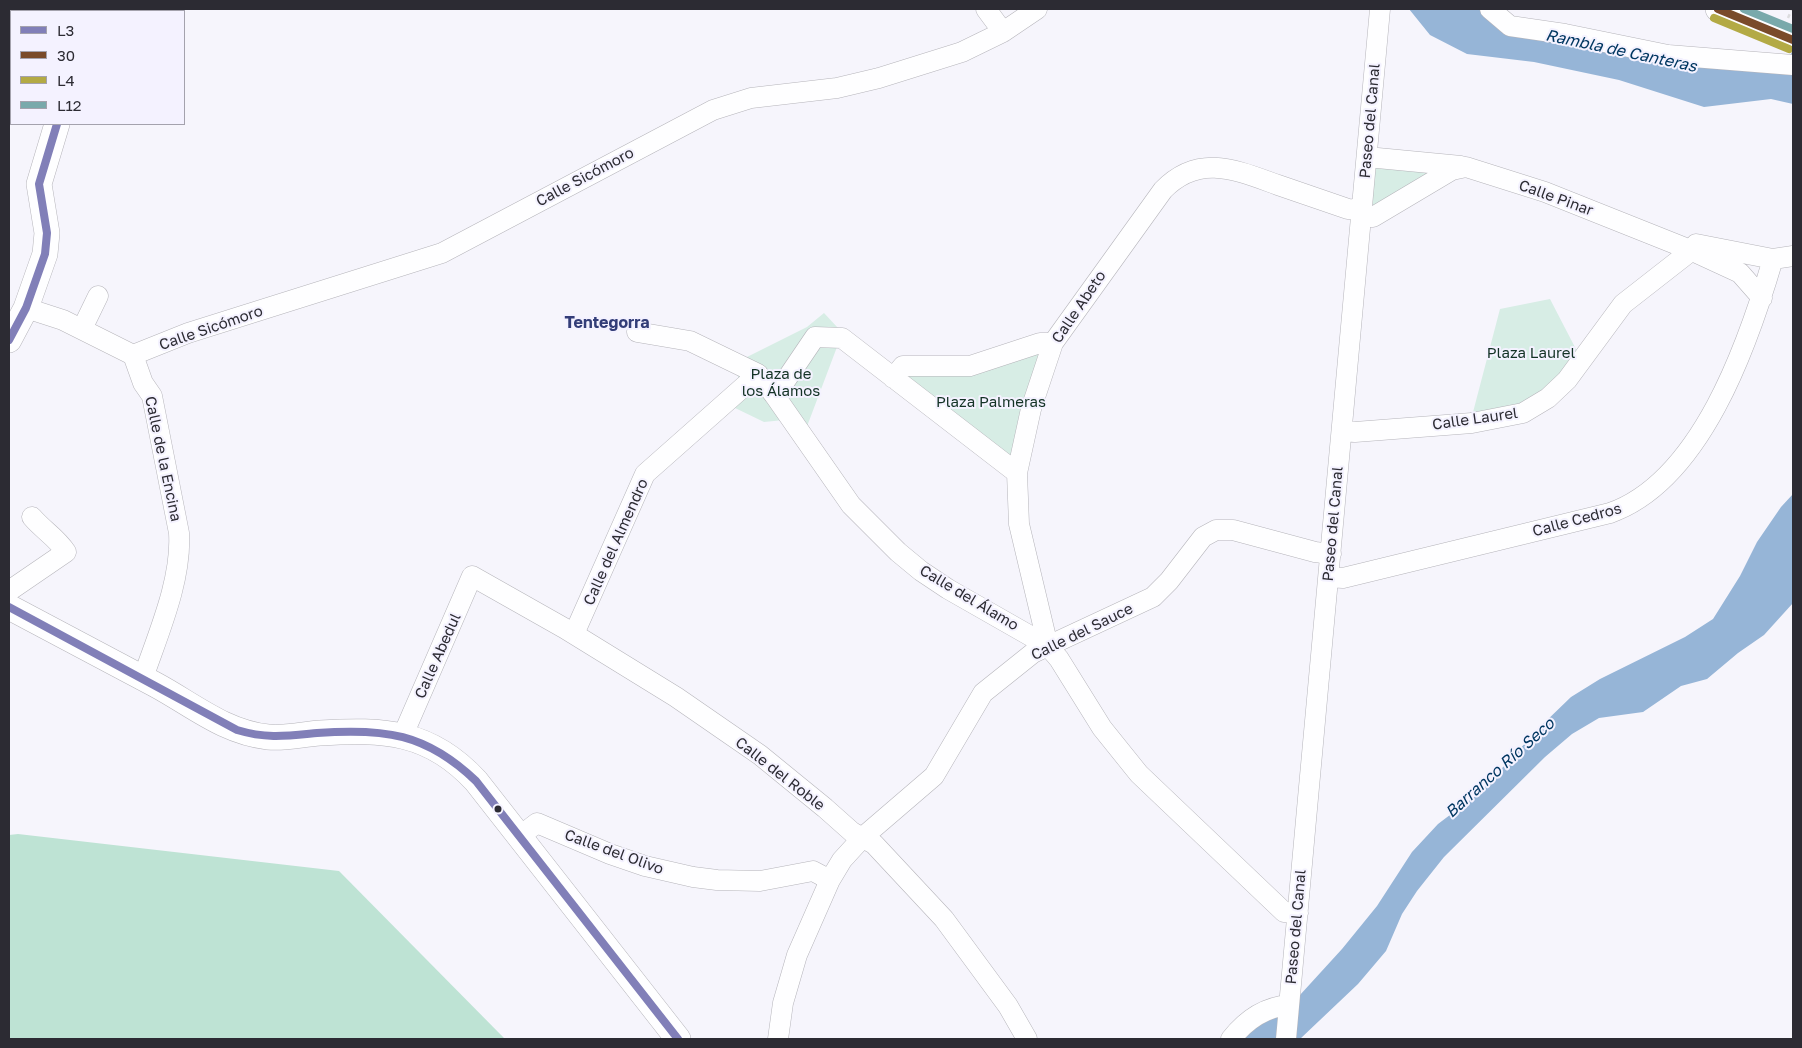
<!DOCTYPE html>
<meta charset="utf-8">
<style>
body{margin:0}
#map{position:relative;width:1802px;height:1048px;overflow:hidden;background:#f6f5fc;font-family:"Golos Text",sans-serif}
canvas{display:block}
.frame{position:absolute;inset:0;border:10px solid #2c2b33;pointer-events:none}
.legend{position:absolute;left:10px;top:10px;width:175px;height:115px;box-sizing:border-box;background:#f4f2ff;border:1px solid #a4a2ad;margin:0;padding:6px 9px;list-style:none;font-size:15px;color:#2c2b33}
.legend li{display:flex;align-items:center;gap:10px;height:25px}
.legend b{width:25px;border:1px solid #a4a2ad}
</style>
<div id="map">
<canvas width="1802" height="1048"></canvas>
<div class="frame"></div>
<ul class="legend">
<li><b style="height:6px;background:#817fb8"></b>L3</li>
<li><b style="height:6px;background:#7a4b2a"></b>30</li>
<li><b style="height:6px;background:#b3aa45"></b>L4</li>
<li><b style="height:6px;background:#79a9ab"></b>L12</li>
</ul>
</div>
<script>
const c = document.querySelector('canvas').getContext('2d');
c.lineJoin = 'round';
function fillPath(path, color) {
  c.fillStyle = color;
  c.fill(path, 'evenodd');
}
function stroke(path, color, width, dash) {
  c.strokeStyle = color;
  c.lineWidth = width;
  c.lineCap = dash ? 'butt' : 'round';
  c.setLineDash(dash || []);
  c.stroke(path);
}
function write(font, color, halo, rows, align = 'center') {
  c.font = font + ' "Golos Text",sans-serif';
  c.lineWidth = 4;
  c.setLineDash([]);
  c.textBaseline = 'middle';
  c.strokeStyle = halo;
  c.fillStyle = color;
  for (const [text, x, y, turn = 0] of rows) {
    c.save();
    c.translate(x, y);
    c.rotate((+turn || 0) * Math.PI / 180);
    c.textAlign = isNaN(turn) ? turn : align;
    if (halo) c.strokeText(text, 0, 0);
    c.fillText(text, 0, 0);
    c.restore();
  }
}
const green = new Path2D(`
 M 1367,157 L 1466,167 L 1361,216 Z
 M 1550,299 L 1579,355 L 1548,398 L 1472,416 L 1500,309 Z
 M 824,313 L 838,328 L 837,347 L 806,429 L 784,420 L 764,422 L 733,407 L 739,380 L 736,370 L 747,357 L 807,327 Z
 M 1053,343 L 1017,473 L 893,378 Z`);
const forest = new Path2D(`
 M 18,834 L 339,871 L 505,1039 L 9,1039 L 9,835 Z`);
const water = new Path2D(`
 M 1409,9 L 1498,9 L 1513,21 L 1668,50 L 1787,59 L 1793,51 L 1793,104 L 1771,99 L 1704,107 L 1619,80 L 1534,62 L 1467,54 L 1430,35 Z
 M 1793,494 L 1793,603 L 1764,635 L 1738,653 L 1707,679 L 1681,686 L 1643,712 L 1599,718 L 1572,734 L 1545,757 L 1444,857 L 1417,891 L 1402,914 L 1386,951 L 1358,984 L 1300,1039 L 1231,1039 L 1289,1007 L 1342,949 L 1377,906 L 1412,852 L 1438,824 L 1479,793 L 1542,725 L 1571,697 L 1600,679 L 1685,637 L 1713,619 L 1740,576 L 1757,542 L 1781,507 Z`);
const path = new Path2D(`
 M 1788,18 L 1792,9`);
const minor = new Path2D(`
 M 986,9 L 1003,32
 M 1490,9 L 1510,26 L 1565,34 L 1668,55 L 1793,65
 M 1367,157 L 1461,166
 M 1361,216 L 1373,217 L 1452,170 L 1466,167 L 1545,192 L 1688,249 L 1740,273 L 1762,298
 M 1696,244 L 1773,259 L 1793,256
 M 26,308 L 63,320 L 133,355 L 143,383 L 152,396 L 179,533 C 182,580 158,634 143,678
 M 82,329 L 98,296
 M 637,332 L 690,341 L 758,374
 M 133,355 L 188,333 L 442,253 L 713,110 L 751,98 L 837,88 L 879,78 L 962,52 L 1003,32 L 1037,9
 M 893,378 L 903,366 L 970,366 L 1040,343 L 1053,343
 M 775,396 L 815,337 L 842,338 L 1017,473
 M 1342,431 L 1355,432 L 1472,423 L 1523,413 L 1548,398 L 1567,380 L 1623,304 L 1687,254 L 1688,249
 M 1329,577 L 1343,578 L 1610,513 C 1701,481 1748,344 1773,259
 M 9,591 L 66,552 C 57,538 43,530 32,517
 M 574,634 L 645,474 L 758,374 L 775,396 L 851,505 L 898,552 L 921,571 L 948,589 L 1048,646 L 1059,659 L 1102,728 L 1139,774 L 1284,912 L 1298,913
 M 1048,646 L 1019,524 L 1017,473 L 1031,409 L 1053,343 L 1163,190 C 1199,153 1236,170 1278,185 C 1301,193 1324,201 1348,209 L 1362,210
 M 403,735 L 472,576 L 564,628 L 676,697 L 760,755 L 825,808 L 852,832 L 874,844 L 944,919 L 1008,1006 L 1027,1039
 M 520,836 L 537,823 L 610,854 L 645,866 L 693,877 L 717,880 L 760,881 L 813,871 L 830,880
 M 778,1039 L 783,1003 L 797,955 L 830,880 L 842,860 L 863,837 L 934,776 L 983,693 L 1033,653 L 1153,597 L 1169,581 L 1203,537 L 1216,530 L 1233,530 L 1315,552 L 1331,554
 M 1231,1039 C 1246,1020 1264,1007 1289,1005
 M 1286,1039 L 1380,9`);
const major = new Path2D(`
 M 1718,9 L 1793,40
 M 83,11 L 84,9
 M 9,340 L 26,308 L 45,254 L 47,233 L 39,184 L 57,124
 M 9,607 C 58,633 107,659 156,685 C 193,705 224,732 268,737 C 285,739 303,734 320,733 C 384,729 430,731 476,781 L 678,1039`);
const bus1 = new Path2D(`
 M 9,340 L 26,308 L 45,254 L 47,233 L 39,184 L 57,124
 M 9,607 L 237,730 C 267,739 286,736 317,733 C 384,728 426,733 476,781 L 678,1039`);
const bus2 = new Path2D(`
 M 1718,9 L 1793,40`);
const bus3 = new Path2D(`
 M 1714,18 L 1789,49`);
const bus4 = new Path2D(`
 M 1744,9 L 1793,29`);
const markers = [
 [498,809,4.5,"#2c2b33"]
];
const streetNames = [
 ["Paseo del Canal",1370,121,-85],
 ["Calle Sicómoro",585,177,-28],
 ["Calle Pinar",1556,198,20],
 ["Calle Abeto",1079,307,-56],
 ["Calle Sicómoro",211,328,-19],
 ["Calle Laurel",1475,419,-8],
 ["Calle de la Encina",163,459,78],
 ["Calle Cedros",1577,520,-15],
 ["Paseo del Canal",1333,524,-85],
 ["Calle del Almendro",616,542,-66],
 ["Calle del Álamo",969,598,31],
 ["Calle del Sauce",1082,632,-26],
 ["Calle Abedul",438,656,-66],
 ["Calle del Roble",780,774,38],
 ["Calle del Olivo",614,852,20],
 ["Paseo del Canal",1296,927,-85]
];
const parkNames = [
 ["Plaza Laurel",1531,353],
 ["Plaza de",781,374],
 ["los Álamos",781,391],
 ["Plaza Palmeras",991,402]
];
const waterNames = [
 ["Rambla de Canteras",1621,51,12],
 ["Barranco Río Seco",1500,768,-42]
];
const neighbourhoodNames = [
 ["Tentegorra",607,323]
];
fillPath(green, '#d7ede5');
fillPath(forest, '#bee3d4');
fillPath(water, '#96b5d7');
stroke(minor, '#b5b4ba', 21);
stroke(major, '#b5b4ba', 26);
stroke(path, '#dcdcde', 2.5, [4, 4]);
stroke(minor, '#fefeff', 20);
stroke(major, '#fefeff', 25);
stroke(bus1, '#817fb8', 8);
stroke(bus2, '#7a4b2a', 8);
stroke(bus3, '#b3aa45', 8);
stroke(bus4, '#79a9ab', 8);
for (const [x, y, r, color] of markers) {
  const dot = new Path2D();
  dot.arc(x, y, r, 0, 2 * Math.PI);
  c.fillStyle = color;
  c.fill(dot);
  stroke(dot, '#f4f2ff', 2);
}
write('15px', '#2c2b33', '#f4f2ff', streetNames);
write('15px', '#133225', '#f4f2ff', parkNames);
write('italic 16px', '#013761', '#f4f2ff', waterNames);
write('bold 16px', '#333d78', '#f4f2ff', neighbourhoodNames);
</script>
